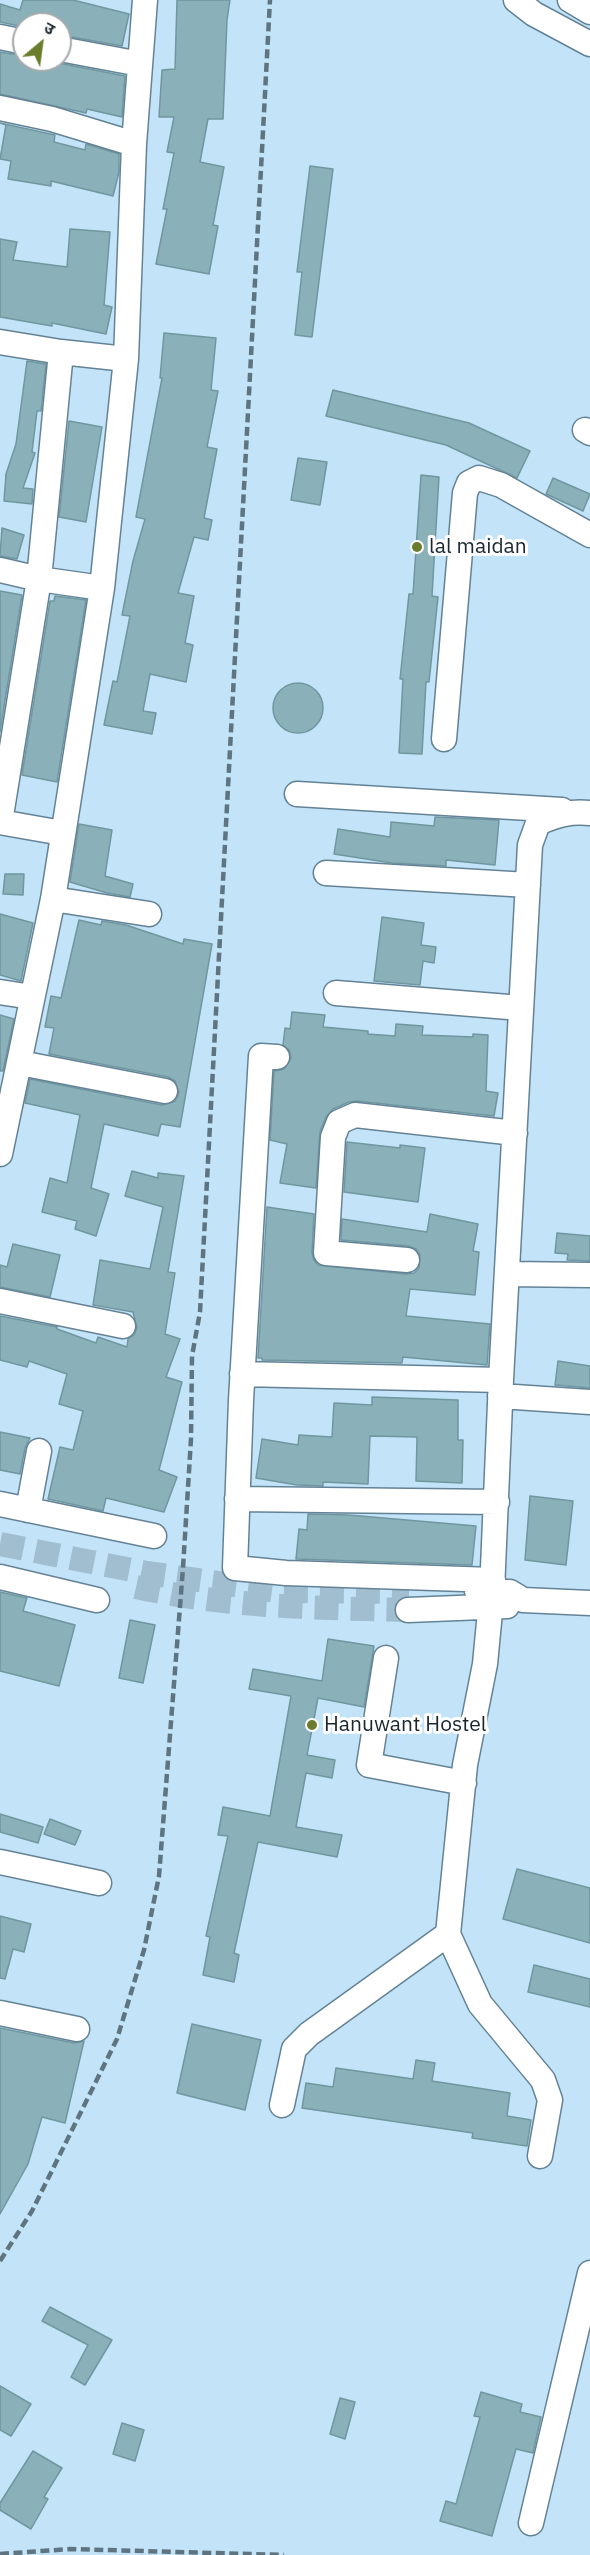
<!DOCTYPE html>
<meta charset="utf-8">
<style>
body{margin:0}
#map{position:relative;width:590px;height:2555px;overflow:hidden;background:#c3e4f8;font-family:"IBM Plex Sans","Noto Sans Devanagari",sans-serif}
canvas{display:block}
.north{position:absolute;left:12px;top:12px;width:60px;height:60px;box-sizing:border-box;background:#fff;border:2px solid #a4a9ac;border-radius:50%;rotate:29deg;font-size:16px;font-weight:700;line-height:24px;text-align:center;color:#1b272f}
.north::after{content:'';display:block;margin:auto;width:21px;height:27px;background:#6a7d2c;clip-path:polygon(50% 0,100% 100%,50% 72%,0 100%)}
</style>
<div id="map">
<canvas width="590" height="2555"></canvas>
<div class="north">उ</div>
</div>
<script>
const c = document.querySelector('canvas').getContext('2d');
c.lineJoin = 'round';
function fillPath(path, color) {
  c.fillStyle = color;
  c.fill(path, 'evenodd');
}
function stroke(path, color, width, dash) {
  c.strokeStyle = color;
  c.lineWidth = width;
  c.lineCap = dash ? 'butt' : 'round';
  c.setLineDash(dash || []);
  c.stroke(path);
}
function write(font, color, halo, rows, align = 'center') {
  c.font = font + ' "IBM Plex Sans",sans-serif';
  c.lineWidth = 6;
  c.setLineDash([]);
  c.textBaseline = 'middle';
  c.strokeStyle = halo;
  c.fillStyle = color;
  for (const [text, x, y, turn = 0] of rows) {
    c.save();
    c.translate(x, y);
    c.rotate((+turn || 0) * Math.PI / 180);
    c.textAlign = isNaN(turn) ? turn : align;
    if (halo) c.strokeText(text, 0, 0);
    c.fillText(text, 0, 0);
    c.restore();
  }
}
const building = new Path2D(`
 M 23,0 L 73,0 L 129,14 L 122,46 L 60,35 L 60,24 L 24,24 L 24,27 L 0,22 L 0,4 L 20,10 Z
 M 177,0 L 230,0 L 227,20 L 223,119 L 208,119 L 200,162 L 224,167 L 213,225 L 218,226 L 209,274 L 156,264 L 167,209 L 163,209 L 174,153 L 167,152 L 174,117 L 159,117 L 162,70 L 175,69 Z
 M 0,52 L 24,56 L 24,60 L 43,60 L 125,76 L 122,117 L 87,109 L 86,113 L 0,94 Z
 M 0,123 L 55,135 L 54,142 L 85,150 L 86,144 L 119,154 L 119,172 L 113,196 L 51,181 L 51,186 L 8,179 L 11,161 L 0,159 L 6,125 Z
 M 310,166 L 333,169 L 312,337 L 295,335 L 302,272 L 297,272 Z
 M 70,229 L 110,232 L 104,305 L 112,307 L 106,334 L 52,323 L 52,326 L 0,317 L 0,239 L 17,242 L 13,260 L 67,267 Z
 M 164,333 L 216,338 L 211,390 L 218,391 L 207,447 L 217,449 L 204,518 L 212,520 L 208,540 L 194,537 L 178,593 L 194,596 L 185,643 L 193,645 L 186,682 L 150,674 L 143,711 L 156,713 L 152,734 L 104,725 L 113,681 L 117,682 L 130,616 L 122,615 L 133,561 L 145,519 L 136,517 L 162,378 L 160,378 Z
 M 27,361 L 46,364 L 41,411 L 37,411 L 32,452 L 35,453 L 23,488 L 33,489 L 32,504 L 4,501 L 6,474 L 16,444 Z
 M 333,390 L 469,423 L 530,451 L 517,478 L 446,445 L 326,416 Z
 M 69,421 L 102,427 L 86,522 L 59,517 Z
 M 298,458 L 327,462 L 320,505 L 291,500 Z
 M 421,475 L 439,477 L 432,596 L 438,597 L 429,682 L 426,682 L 422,754 L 399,753 L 403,679 L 400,679 L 409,594 L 413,594 Z
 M 553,478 L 590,494 L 583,511 L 546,494 Z
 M 2,528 L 24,535 L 17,559 L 0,556 Z
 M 0,591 L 22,595 L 0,732 Z
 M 55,596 L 86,600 L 57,782 L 22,775 L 50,601 L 54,601 Z
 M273 708a25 25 0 1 1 50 0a25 25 0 1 1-50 0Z
 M 435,817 L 499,820 L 495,865 L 446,860 L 446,866 L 392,863 L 334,854 L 338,829 L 390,837 L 391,822 L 434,826 Z
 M 79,824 L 112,830 L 105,876 L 133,884 L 130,897 L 107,893 L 70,882 Z
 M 5,874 L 24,874 L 23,895 L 3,894 Z
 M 0,914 L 33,923 L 21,981 L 0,975 Z
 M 382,917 L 424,923 L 421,945 L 436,947 L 434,963 L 423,961 L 420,985 L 374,981 Z
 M 79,920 L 101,925 L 102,921 L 126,925 L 183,944 L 184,939 L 212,944 L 180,1127 L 161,1124 L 158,1136 L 104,1124 L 91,1188 L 109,1194 L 96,1236 L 75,1229 L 77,1221 L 42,1212 L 50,1178 L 67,1183 L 80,1115 L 25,1103 L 30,1079 L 162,1105 L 175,1101 L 179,1093 L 175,1081 L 168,1077 L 49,1054 L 54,1028 L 45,1027 L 51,996 L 61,998 Z
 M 292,1012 L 325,1015 L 323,1027 L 368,1031 L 368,1034 L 395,1036 L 396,1024 L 423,1026 L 422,1035 L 473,1037 L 473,1034 L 488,1035 L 486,1091 L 498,1093 L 494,1116 L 357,1101 L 349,1102 L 333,1109 L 326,1117 L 320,1132 L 316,1188 L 280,1183 L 287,1144 L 270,1140 L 274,1071 L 284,1069 L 291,1058 L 289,1050 L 283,1045 L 285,1028 L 290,1029 Z
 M 0,1015 L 14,1019 L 3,1071 L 0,1071 Z
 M 347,1142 L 400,1148 L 400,1145 L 425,1148 L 418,1202 L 344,1192 Z
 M 132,1171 L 158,1178 L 158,1173 L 184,1176 L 168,1272 L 175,1273 L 165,1334 L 180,1339 L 166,1377 L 182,1382 L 159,1470 L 177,1477 L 164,1512 L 106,1498 L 103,1511 L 48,1499 L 60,1447 L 73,1450 L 83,1411 L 59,1404 L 67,1374 L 29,1361 L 27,1367 L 0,1360 L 0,1316 L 57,1327 L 57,1329 L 96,1343 L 98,1337 L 127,1347 L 128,1339 L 134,1335 L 137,1328 L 133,1312 L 93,1305 L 100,1260 L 150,1269 L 163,1207 L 125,1196 Z
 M 267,1207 L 314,1214 L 312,1253 L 314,1260 L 318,1265 L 406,1274 L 414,1273 L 419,1268 L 420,1255 L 416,1249 L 408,1246 L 341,1240 L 342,1219 L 427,1232 L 430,1214 L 478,1224 L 473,1251 L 479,1252 L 475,1295 L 410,1289 L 406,1316 L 490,1324 L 487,1365 L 403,1357 L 402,1363 L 262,1360 L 262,1358 L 258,1358 Z
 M 557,1233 L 590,1236 L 590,1261 L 567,1260 L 568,1254 L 555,1253 Z
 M 13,1244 L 60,1255 L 50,1297 L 0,1287 L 0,1265 L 7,1267 Z
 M 558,1361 L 590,1366 L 590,1388 L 555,1385 Z
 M 372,1397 L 458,1400 L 458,1440 L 463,1440 L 462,1483 L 416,1481 L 417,1437 L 370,1436 L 368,1484 L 323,1482 L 323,1486 L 297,1485 L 256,1478 L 262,1439 L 298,1445 L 299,1435 L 332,1437 L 334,1403 L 372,1405 Z
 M 0,1432 L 30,1438 L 25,1448 L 20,1474 L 0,1470 Z
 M 530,1496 L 573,1501 L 566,1565 L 525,1560 Z
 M 308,1514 L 349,1515 L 476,1526 L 472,1565 L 296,1559 L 299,1529 L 307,1530 Z
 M 0,1592 L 27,1598 L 23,1611 L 75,1625 L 59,1686 L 0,1671 Z
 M 130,1620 L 155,1625 L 143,1683 L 119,1678 Z
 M 328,1639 L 374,1646 L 364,1707 L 318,1698 L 307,1755 L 335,1760 L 332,1778 L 306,1773 L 296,1827 L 342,1835 L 337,1857 L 258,1842 L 234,1953 L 239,1955 L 234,1982 L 203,1975 L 210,1937 L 206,1936 L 228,1836 L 218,1835 L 223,1807 L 270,1816 L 291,1696 L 249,1689 L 253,1669 L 322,1681 Z
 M 0,1814 L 43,1827 L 38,1843 L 0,1832 Z
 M 50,1819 L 81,1831 L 75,1845 L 44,1834 Z
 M 517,1869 L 590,1888 L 590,1943 L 503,1919 Z
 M 0,1916 L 31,1924 L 24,1952 L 13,1949 L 5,1979 L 0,1978 Z
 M 534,1965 L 590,1979 L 590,2007 L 528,1992 Z
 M 192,2024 L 261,2040 L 245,2110 L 177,2093 Z
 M 0,2028 L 74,2043 L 84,2041 L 65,2123 L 42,2117 L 28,2164 L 0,2214 Z
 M 416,2060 L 435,2063 L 432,2081 L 510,2093 L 507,2116 L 531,2120 L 527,2146 L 472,2138 L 473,2133 L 302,2108 L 306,2083 L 333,2087 L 336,2068 L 413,2079 Z
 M 50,2307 L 112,2340 L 85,2385 L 71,2377 L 88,2345 L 42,2321 Z
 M 0,2386 L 31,2404 L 11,2436 L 0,2430 Z
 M 481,2392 L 522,2404 L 520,2412 L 541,2417 L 533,2453 L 516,2449 L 492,2536 L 440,2521 L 446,2501 L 456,2504 L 480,2417 L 474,2416 Z
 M 340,2398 L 355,2402 L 345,2439 L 330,2434 Z
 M 122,2423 L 144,2430 L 135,2461 L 113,2454 Z
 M 33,2451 L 62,2468 L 44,2497 L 48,2499 L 31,2529 L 0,2510 L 0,2503 Z`);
const minorTunnel = new Path2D(`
 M 0,1544 L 147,1573 L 277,1591 L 409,1592
 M 136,1587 C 226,1607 316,1608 408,1610`);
const minor = new Path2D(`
 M 516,0 L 534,14 L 590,44
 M 570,0 L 590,12
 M 0,37 L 24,42
 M 60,49 L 140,64
 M 0,108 L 52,119 L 134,144
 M 0,342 L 61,352
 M 585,430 L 590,433
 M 0,570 L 39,579 L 102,588
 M 444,739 L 465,493 L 469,483 L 479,478 L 501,485 L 590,535
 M 297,794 L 562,810
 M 62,833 L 0,822 L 39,579 L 61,352 L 126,359
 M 326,873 L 528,885
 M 53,899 L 149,914
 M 0,992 L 32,997
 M 336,993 L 521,1008
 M 277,1057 L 261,1056 L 241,1400 L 235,1568 L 286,1573 L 493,1580
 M 20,1063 L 165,1091
 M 0,1154 L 53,899 L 102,588 L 126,359 L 134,144 L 145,0
 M 407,1260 L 326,1253 L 333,1137 L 339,1122 L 355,1115 L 515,1133
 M 508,1274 L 590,1275
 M 0,1301 L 123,1326
 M 242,1374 L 501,1380
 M 500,1396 L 590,1402
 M 237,1499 L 497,1502
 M 0,1504 L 154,1536
 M 28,1510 L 39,1451
 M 0,1577 L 97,1600
 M 477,1591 L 510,1592 L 523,1600 L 590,1603
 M 408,1610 L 507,1606
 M 386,1658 L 369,1765 L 464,1783
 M 0,1862 L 99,1883
 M 448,1934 L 480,2004 L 543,2080 L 550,2100 L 540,2156
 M 0,2013 L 77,2029
 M 282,2105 L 294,2049 L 309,2034 L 448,1934 L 465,1765 L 485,1664 L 492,1591 L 501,1380 L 530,845 L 538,823 C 556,815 570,811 590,813
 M 531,2523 L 590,2273`);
const rail = new Path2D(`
 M 0,2261 L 32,2211 L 117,2039 L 144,1950 L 159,1876 L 183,1568 L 191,1439 L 192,1356 L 200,1312 L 270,0
 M 0,2554 L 70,2549 L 284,2555`);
const markers = [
 [417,547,6,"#6a7d2c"],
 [312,1725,6,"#6a7d2c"]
];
const poiNames = [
 ["lal maidan",429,547],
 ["Hanuwant Hostel",324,1725]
];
fillPath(building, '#8ab1ba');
stroke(building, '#70979f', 1.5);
stroke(minorTunnel, '#a1bed0', 24, [24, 12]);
stroke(minor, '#648295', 27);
stroke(minor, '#fff', 24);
stroke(rail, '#5f7481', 4.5, [9, 4.5]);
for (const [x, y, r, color] of markers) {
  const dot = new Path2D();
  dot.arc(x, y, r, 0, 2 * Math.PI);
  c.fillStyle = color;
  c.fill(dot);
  stroke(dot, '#fff', 2);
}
write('21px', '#1b272f', '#fff', poiNames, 'left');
</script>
